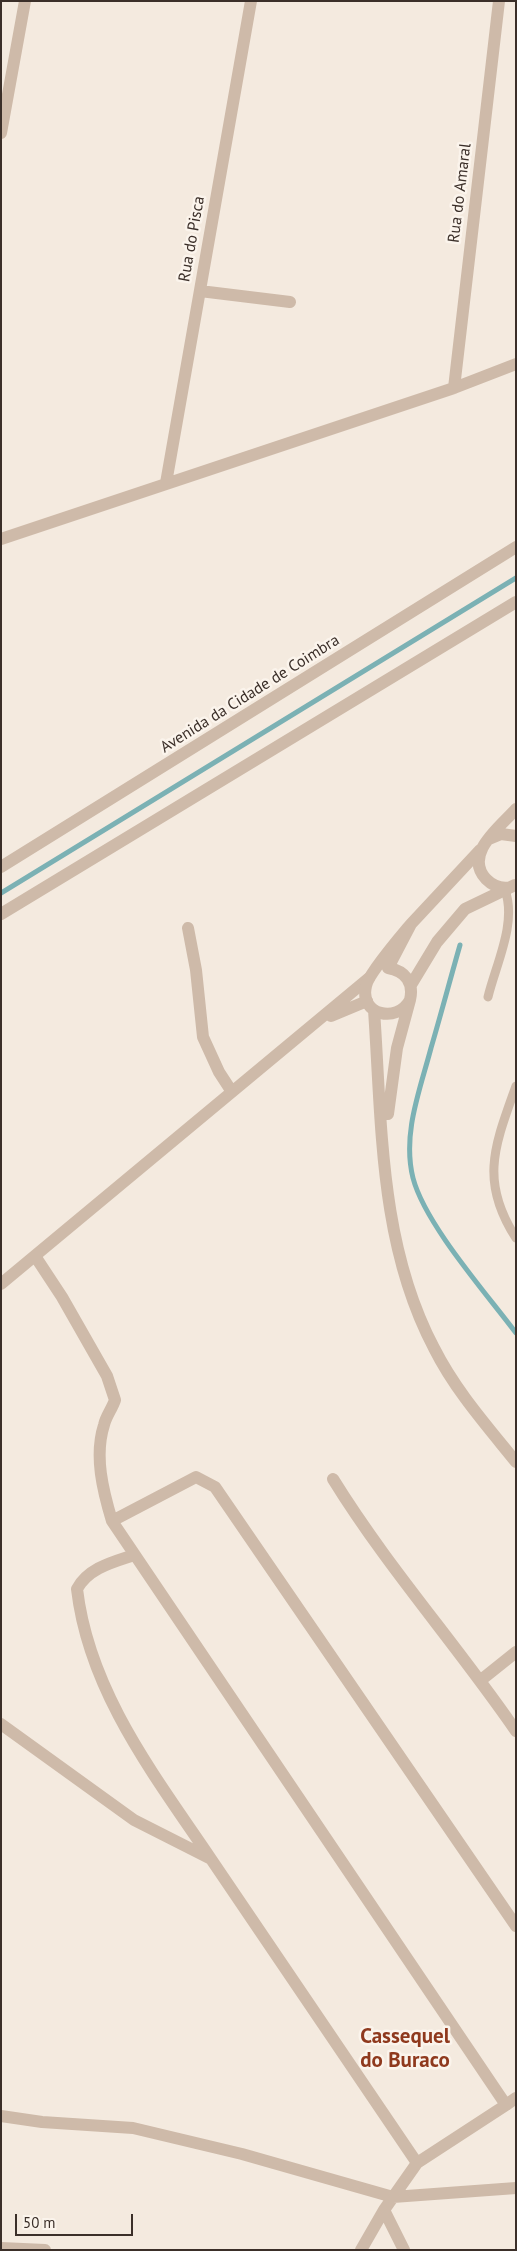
<!DOCTYPE html>
<style>
body{margin:0}
#map{position:relative;width:517px;height:2251px;overflow:hidden;background:#f4eadf;font-family:"PT Sans",sans-serif}
canvas{display:block}
.frame{position:absolute;inset:0;border:2px solid #3b2f29;pointer-events:none}
.scale{position:absolute;left:15px;top:2214px;width:118px;height:22px;box-sizing:border-box;border:2px solid #3b2f29;border-top:0;padding-left:6px;font-size:15px;line-height:18px;white-space:nowrap;color:#3b2f29;-webkit-text-stroke:4px #fbf4ec;paint-order:stroke}
</style>
<div id="map">
<canvas width="517" height="2251"></canvas>
<div class="frame"></div>
<div class="scale">50 m</div>
</div>
<script>
const c = document.querySelector('canvas').getContext('2d');
c.lineJoin = 'round';
function stroke(path, color, width, dash) {
  c.strokeStyle = color;
  c.lineWidth = width;
  c.lineCap = dash ? 'butt' : 'round';
  c.setLineDash(dash || []);
  c.stroke(path);
}
function write(font, color, halo, rows, align = 'center') {
  c.font = font + ' "PT Sans",sans-serif';
  c.lineWidth = 5;
  c.setLineDash([]);
  c.textBaseline = 'middle';
  c.strokeStyle = halo;
  c.fillStyle = color;
  for (const [text, x, y, turn = 0] of rows) {
    c.save();
    c.translate(x, y);
    c.rotate((+turn || 0) * Math.PI / 180);
    c.textAlign = isNaN(turn) ? turn : align;
    if (halo) c.strokeText(text, 0, 0);
    c.fillText(text, 0, 0);
    c.restore();
  }
}
const stream = new Path2D(`
 M 1,893 L 516,578
 M 460,945 C 450,980 441,1014 431,1048 C 420,1090 402,1134 413,1178 C 425,1224 486,1293 516,1333`);
const service = new Path2D(`
 M 488,997 C 496,964 517,923 505,890
 M 516,1086 C 495,1145 479,1181 516,1238`);
const minor = new Path2D(`
 M 1,133 L 25,1
 M 200,291 L 290,302
 M 454,388 L 499,1
 M 166,483 L 251,1
 M 1,539 L 454,388 L 516,364
 M 1,867 L 516,547
 M 1,914 L 516,602
 M 188,928 L 196,970 L 203,1037 L 219,1072 L 232,1092
 M 331,1016 L 367,1001
 M 35,1256 L 62,1297 L 107,1376 L 115,1400 C 112,1409 106,1416 104,1425 C 94,1456 103,1491 112,1521 L 506,2105 L 516,2098
 M 1,1284 L 369,978
 M 333,1479 C 388,1568 457,1645 516,1731
 M 112,1521 L 196,1477 L 215,1487 L 516,1926
 M 134,1555 C 113,1562 88,1568 77,1589 C 89,1692 155,1776 211,1859
 M 481,1680 L 516,1652
 M 1,1724 L 134,1820 L 211,1859 L 417,2163 L 506,2105
 M 1,2116 L 42,2122 L 133,2128 L 242,2154 L 393,2197 L 516,2188
 M 1,2248 L 45,2250
 M 361,2250 L 384,2210
 M 404,2250 L 384,2210 L 417,2163`);
const tertiary = new Path2D(`
 M 489,839 L 501,834 L 516,836
 M 511,887 C 502,889 493,886 486,879 C 463,854 500,827 516,809
 M 411,924 L 480,850
 M 411,985 L 437,942 L 465,909 L 515,885
 M 374,1010 C 382,1124 379,1244 434,1348 C 455,1390 487,1426 516,1462
 M 388,1114 L 397,1048 L 410,1000 C 414,983 406,971 388,968 L 411,924 C 401,936 368,974 366,986 C 359,1015 397,1024 410,1000`);
const streetNames = [
 ["Rua do Amaral",460,193,-83],
 ["Rua do Pisca",192,239,-80],
 ["Avenida da Cidade de Coimbra",250,694,-32]
];
const districtNames = [
 ["Cassequel",405,2037],
 ["do Buraco",405,2061]
];
stroke(stream, '#7bb1b4', 5);
stroke(service, '#cebaa9', 9);
stroke(minor, '#cebaa9', 12);
stroke(tertiary, '#cebaa9', 12);
write('16px', '#3b2f29', '#fbf4ec', streetNames);
write('bold 21px', '#8f391d', '#fbf4ec', districtNames);
</script>
